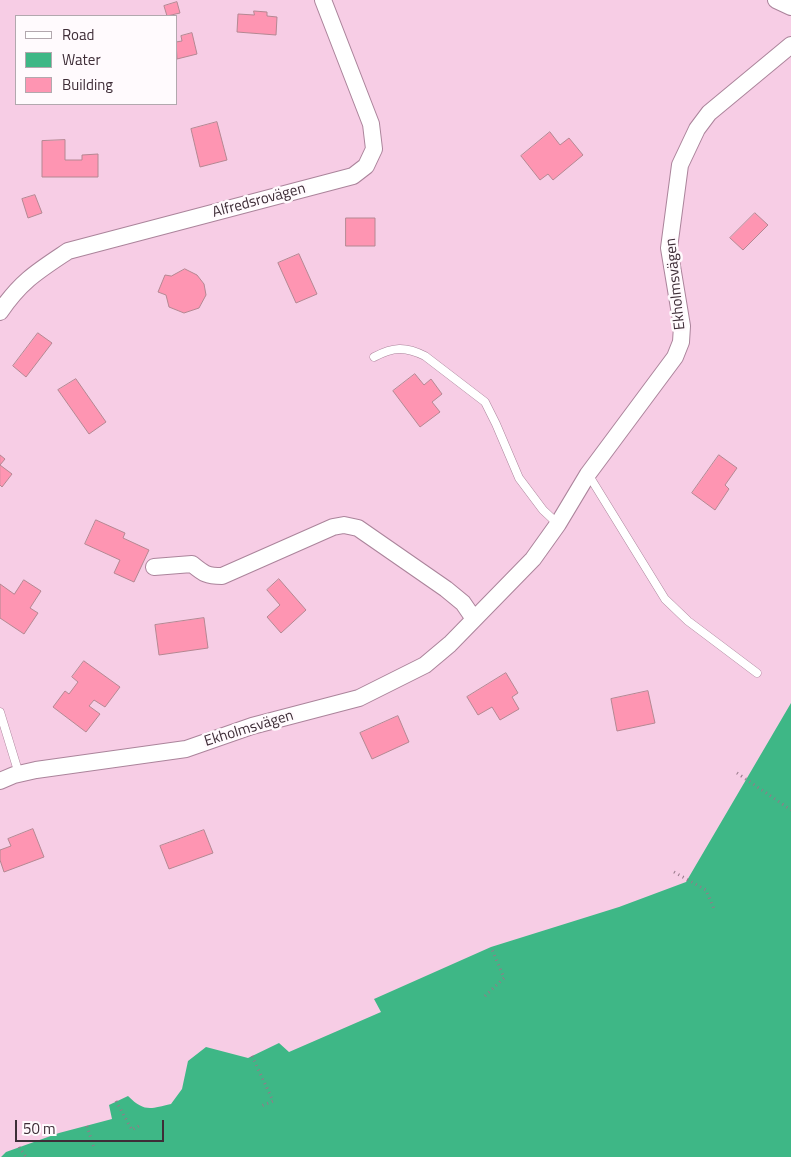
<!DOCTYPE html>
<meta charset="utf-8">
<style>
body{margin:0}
#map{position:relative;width:791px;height:1157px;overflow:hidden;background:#f7cde5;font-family:"Titillium Web",sans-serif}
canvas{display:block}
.legend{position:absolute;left:15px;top:15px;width:162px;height:90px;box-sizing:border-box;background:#fffafd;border:1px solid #b2a8ae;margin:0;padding:6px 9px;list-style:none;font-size:15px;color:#3e2d37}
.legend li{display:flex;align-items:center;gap:10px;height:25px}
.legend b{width:25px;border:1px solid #b2a8ae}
.scale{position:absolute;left:15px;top:1120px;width:149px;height:22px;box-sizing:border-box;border:2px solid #3e2d37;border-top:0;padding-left:6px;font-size:15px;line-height:18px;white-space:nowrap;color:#3e2d37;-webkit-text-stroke:4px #fffafd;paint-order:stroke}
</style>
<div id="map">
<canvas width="791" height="1157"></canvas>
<ul class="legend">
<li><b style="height:6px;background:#fff"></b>Road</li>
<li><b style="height:14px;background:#3eb786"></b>Water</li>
<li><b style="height:14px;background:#fe95b2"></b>Building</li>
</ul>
<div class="scale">50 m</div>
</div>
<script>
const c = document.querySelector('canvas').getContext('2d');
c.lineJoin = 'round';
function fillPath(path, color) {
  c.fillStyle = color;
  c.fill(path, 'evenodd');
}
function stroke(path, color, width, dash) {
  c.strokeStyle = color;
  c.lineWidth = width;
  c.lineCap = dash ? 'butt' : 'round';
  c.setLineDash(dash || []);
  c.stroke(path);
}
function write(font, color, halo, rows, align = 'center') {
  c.font = font + ' "Titillium Web",sans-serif';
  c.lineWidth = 5;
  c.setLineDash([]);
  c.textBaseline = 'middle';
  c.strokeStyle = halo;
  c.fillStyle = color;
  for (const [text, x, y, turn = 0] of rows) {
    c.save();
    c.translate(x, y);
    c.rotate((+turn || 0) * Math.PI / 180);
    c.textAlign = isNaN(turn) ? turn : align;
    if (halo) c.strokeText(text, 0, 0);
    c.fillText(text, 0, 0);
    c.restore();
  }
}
const water = new Path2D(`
 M 791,703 L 791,1157 L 1,1157 L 6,1152 L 59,1133 L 112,1119 L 109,1105 L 128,1096 C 144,1112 150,1109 171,1104 L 182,1089 L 188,1061 L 206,1047 L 248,1058 L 279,1043 L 289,1052 L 381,1012 L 374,999 L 491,947 L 619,907 L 686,882 Z`);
const building = new Path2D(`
 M 177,2 L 180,13 L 167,16 L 164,6 Z
 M 254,11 L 267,12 L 267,16 L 277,17 L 276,35 L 237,32 L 238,14 L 254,15 Z
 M 192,33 L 197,54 L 177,59 L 176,42 L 182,41 L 181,36 Z
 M 217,122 L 227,160 L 200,167 L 191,129 Z
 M 550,132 L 560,145 L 569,138 L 583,155 L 553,180 L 548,174 L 540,180 L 521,156 Z
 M 65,140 L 65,160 L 82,160 L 82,155 L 98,154 L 98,177 L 42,177 L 42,141 Z
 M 35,195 L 42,213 L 28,218 L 22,199 Z
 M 755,213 L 768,225 L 743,250 L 730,238 Z
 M 346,218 L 375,218 L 375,246 L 346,246 Z
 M 299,254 L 317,294 L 296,303 L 278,263 Z
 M 185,269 L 197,275 L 204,284 L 206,295 L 199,308 L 184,313 L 169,307 L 166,295 L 158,292 L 165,275 L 171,276 Z
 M 38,333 L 52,343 L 26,377 L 13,366 Z
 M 415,374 L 424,385 L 431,379 L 442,394 L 432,402 L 440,412 L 420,427 L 393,391 Z
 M 76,379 L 106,422 L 89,434 L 58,390 Z
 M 0,455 L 5,459 L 0,465 L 12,474 L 2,487 L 0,485 Z
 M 719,455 L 737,468 L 725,485 L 729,489 L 715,510 L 692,493 Z
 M 96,520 L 125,533 L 123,538 L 149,550 L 134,582 L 114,573 L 120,560 L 85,544 Z
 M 279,579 L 306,610 L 281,633 L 267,617 L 280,605 L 267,590 Z
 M 24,580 L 41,591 L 30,608 L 38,613 L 24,634 L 0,618 L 0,584 L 14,594 Z
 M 204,618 L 208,648 L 159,655 L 155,625 Z
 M 84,661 L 120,687 L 105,707 L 94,700 L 89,706 L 100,714 L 86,732 L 53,707 L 65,691 L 69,694 L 78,682 L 72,677 Z
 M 506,673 L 518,693 L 512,697 L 519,709 L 500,720 L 492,707 L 478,715 L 467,697 Z
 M 648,691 L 655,723 L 617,731 L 611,699 Z
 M 398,716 L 409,742 L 372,759 L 360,733 Z
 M 33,829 L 44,857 L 4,872 L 0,860 L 0,850 L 11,846 L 8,839 Z
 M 204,830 L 213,853 L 169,869 L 160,846 Z`);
const path = new Path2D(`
 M 737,773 L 791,810
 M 674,872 L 706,890 L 714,909
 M 485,996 L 504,978 L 491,947
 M 252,1056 L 273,1101 L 259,1107
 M 116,1101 L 132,1130 L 142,1124
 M 87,1126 L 94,1148
 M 19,1147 L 26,1157`);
const service = new Path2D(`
 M 374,357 C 393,347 405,346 425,356 L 485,402 L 496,424 L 519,478 L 543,510 L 558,524
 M 588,474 L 665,599 L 688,621 L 757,673
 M 0,712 L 19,774`);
const minor = new Path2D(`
 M 776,0 L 791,7
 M 0,312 C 21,281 38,271 68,251 L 353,176 L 366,166 L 374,149 L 371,124 L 323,0
 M 154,567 L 192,564 C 204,574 207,576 222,576 L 333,527 L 344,525 L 358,528 L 446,589 L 463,603 L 474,619
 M 0,781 L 14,775 L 36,770 L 186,749 L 252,726 L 359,698 L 425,665 L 450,644 L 533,559 L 558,524 L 588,474 L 675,357 L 681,342 L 682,326 L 669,248 L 680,165 L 697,129 L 709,113 L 791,45`);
const streetNames = [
 ["Alfredsrovägen",259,201,-15],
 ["Ekholmsvägen",676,284,-96],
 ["Ekholmsvägen",249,729,-17]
];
fillPath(water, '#3eb786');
fillPath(building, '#fe95b2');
stroke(building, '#b48792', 1);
stroke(service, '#ab849b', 9);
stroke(minor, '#ab849b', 18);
stroke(path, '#967989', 3, [1, 4]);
stroke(service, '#fff', 8);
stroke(minor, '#fff', 16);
write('15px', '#3e2d37', '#fffafd', streetNames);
</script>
